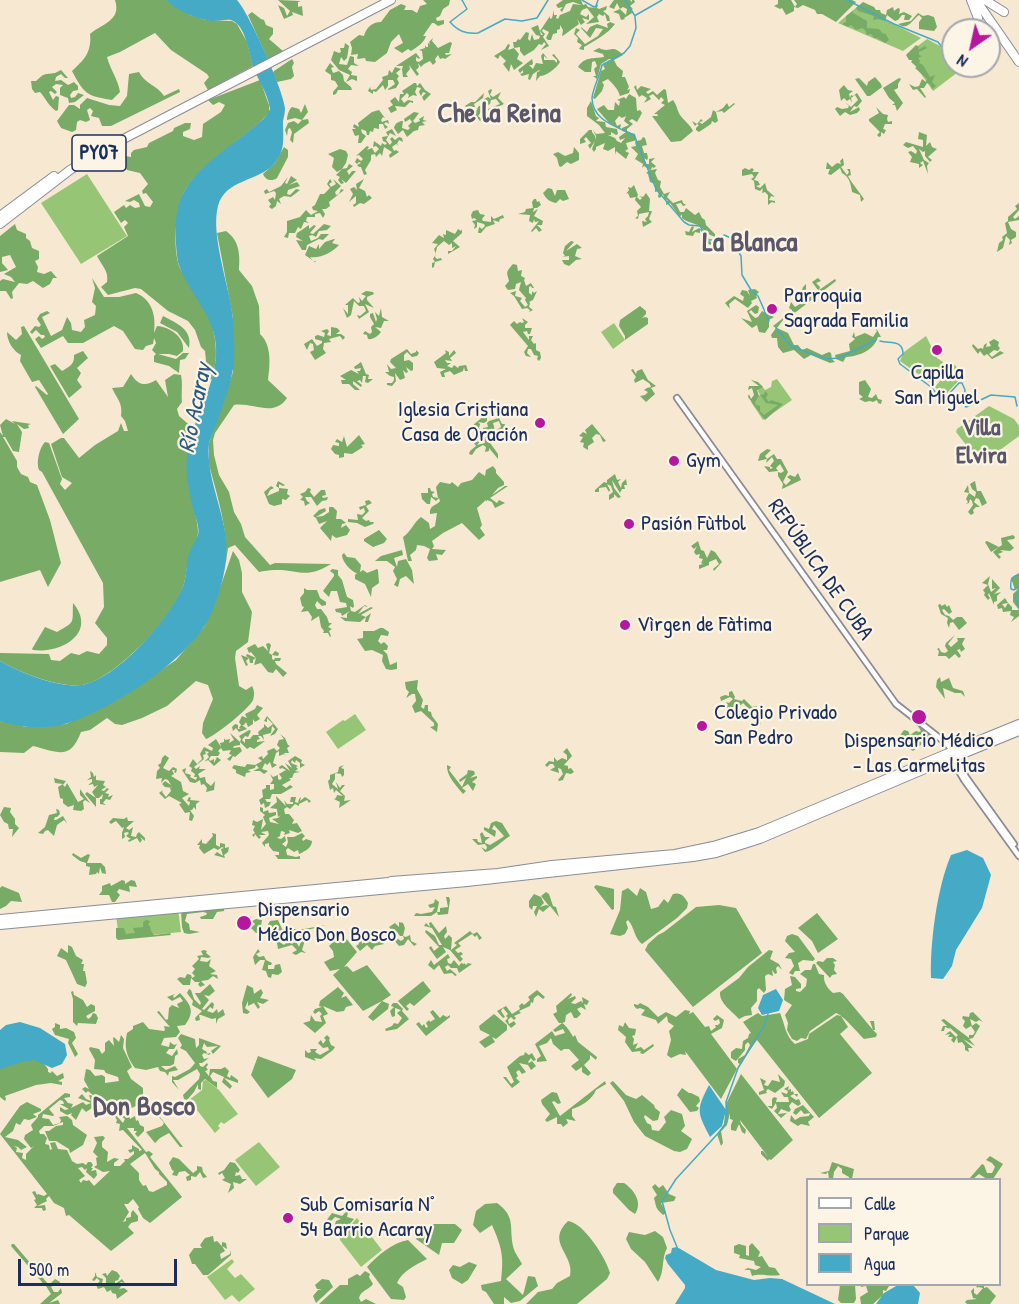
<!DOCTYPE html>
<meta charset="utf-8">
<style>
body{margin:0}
#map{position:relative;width:1019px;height:1304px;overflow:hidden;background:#f7e8d1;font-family:"Patrick Hand",sans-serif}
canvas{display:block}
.legend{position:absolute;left:806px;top:1178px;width:195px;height:108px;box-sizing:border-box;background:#fcf5e5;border:2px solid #a2a6af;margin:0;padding:8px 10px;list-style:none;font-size:18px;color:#1b2f5e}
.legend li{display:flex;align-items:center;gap:12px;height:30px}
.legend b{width:30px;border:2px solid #a2a6af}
.north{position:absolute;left:941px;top:18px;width:60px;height:60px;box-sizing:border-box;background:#fcf5e5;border:2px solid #a2a6af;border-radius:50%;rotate:214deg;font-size:16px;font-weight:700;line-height:24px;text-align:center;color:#1b2f5e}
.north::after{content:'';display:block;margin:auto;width:21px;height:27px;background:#b5179e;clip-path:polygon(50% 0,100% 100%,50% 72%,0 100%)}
.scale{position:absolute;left:18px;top:1259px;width:159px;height:27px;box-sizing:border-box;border:3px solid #1b2f5e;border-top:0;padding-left:8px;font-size:18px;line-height:21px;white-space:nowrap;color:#1b2f5e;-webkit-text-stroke:4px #fcf5e5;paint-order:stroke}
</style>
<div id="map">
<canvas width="1019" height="1304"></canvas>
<ul class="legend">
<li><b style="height:8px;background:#fff"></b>Calle</li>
<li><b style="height:16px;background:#96c675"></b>Parque</li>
<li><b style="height:16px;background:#45aac5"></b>Agua</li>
</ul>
<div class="north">N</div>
<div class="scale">500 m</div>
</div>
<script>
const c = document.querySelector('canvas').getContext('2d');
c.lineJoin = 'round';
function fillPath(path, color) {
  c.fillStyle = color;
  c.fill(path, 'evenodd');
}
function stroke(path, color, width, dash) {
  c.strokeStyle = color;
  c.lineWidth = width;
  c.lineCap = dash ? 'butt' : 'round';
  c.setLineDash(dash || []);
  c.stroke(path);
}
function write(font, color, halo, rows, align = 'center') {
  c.font = font + ' "Patrick Hand",sans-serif';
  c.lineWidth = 4.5;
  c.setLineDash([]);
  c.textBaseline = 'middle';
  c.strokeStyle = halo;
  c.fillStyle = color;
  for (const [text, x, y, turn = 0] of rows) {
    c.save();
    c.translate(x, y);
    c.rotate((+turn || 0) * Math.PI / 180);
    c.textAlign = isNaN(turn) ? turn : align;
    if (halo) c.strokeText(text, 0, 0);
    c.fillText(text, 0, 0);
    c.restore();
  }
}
const green = new Path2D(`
 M 858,6 L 921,38 L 903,51 L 838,23 Z
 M 927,39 L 940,46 L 958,72 L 933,91 L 907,54 Z
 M 87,174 L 127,236 L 81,264 L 41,203 Z
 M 614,323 L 625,340 L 613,349 L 601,332 Z
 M 926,336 L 937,358 L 943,362 L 932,384 L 900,361 L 904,352 Z
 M 952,362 L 964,375 L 947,393 L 942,394 L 935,387 L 940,381 L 947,364 L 949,365 Z
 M 777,379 L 792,400 L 763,420 L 751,402 L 760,395 L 756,387 L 761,385 L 765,390 L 771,387 L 772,381 Z
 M 989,406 L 1014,419 L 1019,426 L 1019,436 L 981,464 L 956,432 L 957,429 Z
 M 355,714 L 366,730 L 338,749 L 326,732 L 343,720 L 345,721 Z
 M 178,909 L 181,932 L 119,938 L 116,915 Z
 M 206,1080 L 219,1090 L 238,1114 L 224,1124 L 221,1122 L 218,1126 L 220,1128 L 215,1133 L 189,1100 L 202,1090 L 203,1081 Z
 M 259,1142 L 280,1167 L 256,1186 L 235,1160 Z
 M 357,1218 L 382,1250 L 361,1267 L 340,1240 L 339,1230 L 348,1228 Z
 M 232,1259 L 234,1262 L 227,1269 L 235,1278 L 241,1274 L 255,1289 L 239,1302 L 232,1295 L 225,1300 L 207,1277 Z`);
const forest = new Path2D(`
 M 115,0 L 166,0 L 190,15 L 206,20 L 232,21 L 237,24 L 247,42 L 253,66 L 208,90 L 204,83 L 209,77 L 207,74 L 171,50 L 155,33 L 120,52 L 107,57 C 110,69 118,79 120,92 L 112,100 C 87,96 84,94 72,71 C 84,60 92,52 90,34 C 101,24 122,21 115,0 Z
 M 278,0 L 301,1 L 303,5 L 301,1 L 298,2 L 298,7 L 302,6 L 303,16 L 292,12 L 293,15 L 284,19 L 278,5 L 284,8 L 287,16 L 290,11 Z
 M 423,0 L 450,0 L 449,5 L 443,9 L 440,16 L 436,18 L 437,21 L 444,20 L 444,24 L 438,26 L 434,23 L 432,23 L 423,36 L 426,36 C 424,43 417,47 411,51 L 408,49 L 402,53 L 394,48 L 403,43 L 399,34 L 391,42 L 387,53 L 375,62 L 366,61 L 365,58 L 357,59 L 358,54 L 351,55 L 352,48 L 350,42 L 359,35 L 364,36 C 366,28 372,22 381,22 L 390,10 L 401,4 L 406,6 L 404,10 L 412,10 L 417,13 L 420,6 L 427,4 Z
 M 563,0 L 581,0 L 583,5 L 586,4 L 588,7 L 595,8 L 596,4 L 598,5 L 597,8 L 599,9 L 607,6 L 606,10 L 603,11 L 609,16 L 610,21 L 607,21 L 605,14 L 603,16 L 599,14 L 597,17 L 599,22 L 586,24 L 594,17 L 587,8 L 582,10 L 580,14 L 586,17 L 589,14 L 589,20 L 582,18 L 585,22 L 581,25 L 577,19 L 579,24 L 564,35 L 562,36 L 563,30 L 560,25 L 560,29 L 557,30 L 557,33 L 553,34 L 551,40 L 548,40 L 546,38 L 549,32 L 543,29 L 542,31 L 545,34 L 543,37 L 549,46 L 541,50 L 546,44 L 544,42 L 542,45 L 539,44 L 534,50 L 524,56 L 520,51 L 520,47 L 514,48 L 519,54 L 517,59 L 523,63 L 514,70 L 511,64 L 509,72 L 503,64 L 506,61 L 500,55 L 498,59 L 494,56 L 505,49 L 508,44 L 510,45 L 508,50 L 514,48 L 513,42 L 516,42 L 518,39 L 520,40 L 526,32 L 529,33 L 528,39 L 530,41 L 532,34 L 534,40 L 539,39 L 540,36 L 536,35 L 531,28 L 538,25 L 541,35 L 543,35 L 540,31 L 550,16 L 550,19 L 552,18 L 554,10 L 554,15 L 557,15 L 556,18 L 558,19 L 560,15 L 570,11 L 573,4 L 582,5 L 573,2 L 566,4 L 562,12 L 560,10 L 563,7 L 558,8 L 556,5 Z
 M 614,0 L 630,0 L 632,2 L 632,0 L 634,0 L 635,2 L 630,6 L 633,9 L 631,10 L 632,13 L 624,18 L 625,19 L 621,20 L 619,14 L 613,12 L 620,9 L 626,15 L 627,9 L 623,7 L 620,9 L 617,3 L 614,9 L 609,7 Z
 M 778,0 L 791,0 L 795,7 L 797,4 L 794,0 L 852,0 L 856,2 L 836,22 L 822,14 L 817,14 L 815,10 L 803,5 L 798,8 L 794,7 L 794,11 L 786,15 L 782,8 L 780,9 L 774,6 L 778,4 Z
 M 863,2 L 874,7 L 876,10 L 880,10 L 881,13 L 886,15 L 887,10 L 893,7 L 894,11 L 898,8 L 900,9 L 899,14 L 904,12 L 912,16 L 909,20 L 904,20 L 905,15 L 902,15 L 898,20 L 895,21 L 887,15 L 885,21 L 878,19 L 873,20 L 874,16 L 858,11 L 856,8 Z
 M 853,11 L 853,13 L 867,21 L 867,28 L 879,29 L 883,34 L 885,33 L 889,40 L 885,43 L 877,38 L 874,38 L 871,34 L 867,35 L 865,30 L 862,28 L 856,30 L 851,25 L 848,27 L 842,24 L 846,22 L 846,16 Z
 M 252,12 L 261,19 L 264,20 L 266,25 L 273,28 L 273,34 L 269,39 L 283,51 L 283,55 L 269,62 L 248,15 Z
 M 918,13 L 923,16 L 928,15 L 934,17 L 937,27 L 934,31 L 919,29 L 919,22 L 922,18 L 919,15 C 912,20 908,31 898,24 L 911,21 Z
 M 610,22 L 615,24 C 608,34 594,41 584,47 L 584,50 L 579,49 L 582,45 L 577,42 L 578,38 L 574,34 L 576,28 L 580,30 L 576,34 L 585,44 L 598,36 L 603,29 L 596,28 L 590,38 L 581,28 L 581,27 L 587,32 L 590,27 L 597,24 L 608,28 L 607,24 Z
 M 433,38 L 432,41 L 438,48 L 450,42 L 452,43 L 449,53 L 445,53 L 446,55 L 452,54 L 445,59 L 443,58 L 440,59 L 438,55 L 435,59 L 436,62 L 433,65 L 430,61 L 424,64 L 421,67 L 418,63 L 419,67 L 416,70 L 419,74 L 417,76 L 409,65 L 410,69 L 406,74 L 408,77 L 403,77 L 402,69 L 403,66 L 396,66 L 416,53 L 420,58 L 419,59 L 416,57 L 416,61 L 419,62 L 423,59 L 422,51 L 419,50 L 425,48 L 425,45 L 426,47 L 428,47 L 428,43 L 430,44 L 429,42 Z
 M 345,43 L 349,46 L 347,58 L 344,61 L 341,57 L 339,64 L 347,65 L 350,56 L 354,57 L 354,63 L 359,66 L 351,65 L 348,69 L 352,72 L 351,75 L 357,76 L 357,81 L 352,79 L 346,82 L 350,75 L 339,70 L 331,60 L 334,51 L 339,53 L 341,52 L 340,48 L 344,48 Z
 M 916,45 L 919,47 L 918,50 L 925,46 L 927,48 L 919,52 L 919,55 L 922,56 L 918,58 L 920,61 L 919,63 L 923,65 L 930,77 L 935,75 L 932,82 L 936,86 L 932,89 L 930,84 L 927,83 L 924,88 L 920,88 L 926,97 L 925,98 L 917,89 L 913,90 L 909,84 L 915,87 L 919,86 L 922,79 L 926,82 L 927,79 L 915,68 L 917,67 L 911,62 L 913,60 L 909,60 L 906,55 Z
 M 599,48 C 611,54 611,43 623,55 L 614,60 L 617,66 L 623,71 L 622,77 L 625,77 L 629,87 L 627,90 L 630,89 L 629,93 L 620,96 C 618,89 613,84 608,79 L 602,82 L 604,85 L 602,91 L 595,99 L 593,98 L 601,71 L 605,69 L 603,65 L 614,59 L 609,59 L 601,64 L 597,79 L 593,76 L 596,76 L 594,69 L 597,66 L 595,61 L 592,62 L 591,72 L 585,72 L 578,67 C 585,56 594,59 604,57 L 603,54 L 593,51 Z
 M 543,53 L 548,59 L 544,56 L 544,60 L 554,60 L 557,63 L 557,60 L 552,55 L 554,54 L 560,62 C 557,68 546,76 540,76 L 536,81 L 537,72 L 540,71 L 539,70 L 533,74 L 530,80 L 528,79 L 529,74 L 522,76 L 520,74 L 523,73 L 523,70 L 520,73 L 518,70 L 532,59 L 533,63 L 532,65 L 529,65 L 533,69 L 536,63 L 543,64 L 541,56 Z
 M 292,59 L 294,63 L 292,67 L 294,76 L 291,79 L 277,82 L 273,73 L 274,71 Z
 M 330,63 L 334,67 L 331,68 L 333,73 L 339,71 L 343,75 L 344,81 L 351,87 L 352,90 L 338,90 L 336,94 L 333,95 L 333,92 L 338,86 L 335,81 L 331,80 L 331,75 L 325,71 Z
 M 395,67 L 401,69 L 396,73 L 399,76 L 397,79 L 399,83 L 396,88 L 388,90 L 388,89 L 395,84 L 393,80 L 388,80 L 388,86 L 385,90 L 383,85 L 376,92 L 373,91 L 373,94 L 368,91 L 370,87 L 371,90 L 376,89 L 383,80 L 382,77 L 388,75 L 389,70 L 392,73 Z
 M 61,70 L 68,78 L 65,78 L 61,74 L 56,77 L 55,81 L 61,80 L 68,85 L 74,82 L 78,86 L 78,90 L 73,91 L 70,95 L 71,98 L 75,97 L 78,93 L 84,95 L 75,102 L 69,103 L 68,98 L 60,95 L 60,88 L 63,85 L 56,84 L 52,87 L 57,92 L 55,94 L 51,91 L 49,92 L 53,100 L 56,96 L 59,97 L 58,110 L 56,111 C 48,105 46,99 40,92 L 35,93 L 32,89 L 31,81 L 36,81 C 46,72 43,75 55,73 Z
 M 139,72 C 145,84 157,85 164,96 L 179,89 L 180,92 L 111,126 L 102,126 L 99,118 L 91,116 L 93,111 L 90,108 L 87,110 L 90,120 L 86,122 L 80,120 L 77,122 L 76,130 L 72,132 L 61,128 L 57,121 L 69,105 L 74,105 L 80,109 L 80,105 L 87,98 L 109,105 L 120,106 L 127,96 L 129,74 Z
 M 875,77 L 881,84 L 882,87 L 870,96 L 867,96 L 855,79 L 859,78 L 867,86 L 868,82 Z
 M 899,78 L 901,79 L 898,84 L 898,88 L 894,90 L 903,103 L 897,111 L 895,105 L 892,105 L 895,103 L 889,98 L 883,88 Z
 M 260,80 L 269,105 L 269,113 C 243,141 209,156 187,187 C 175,204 172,249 180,268 C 189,286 204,301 210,320 C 217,338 218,360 212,379 L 208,380 L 205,351 L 201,347 L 195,330 L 188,321 L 168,311 L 141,289 L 135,288 L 108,295 L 101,287 L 107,282 C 109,271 102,266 97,256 L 128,236 L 124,227 L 128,223 L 125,220 L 121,223 L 114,212 L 124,205 L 126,208 L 130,205 L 135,208 L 140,207 L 139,203 L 134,200 L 130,202 L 125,201 L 139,194 L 145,206 L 150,207 L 153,202 L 146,193 L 143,194 L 142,191 L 148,184 L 140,173 L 127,170 L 121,159 L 125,156 L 131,157 L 131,153 L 134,150 L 147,147 L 149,143 L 173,131 L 174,128 L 185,123 L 191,123 L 190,129 L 183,132 L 183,136 L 194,140 L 202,137 L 203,124 L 221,112 L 225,105 L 219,102 L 213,105 L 208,100 Z
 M 414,83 L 416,83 L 417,86 L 420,83 L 425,90 L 431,94 L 424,101 L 422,97 L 426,93 L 423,92 L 421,96 L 419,92 L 421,88 L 417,87 L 415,92 L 417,96 L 413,95 L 408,98 L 409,95 L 407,93 L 401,99 L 404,103 L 408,100 L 413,101 L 413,103 L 410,102 L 405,107 L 395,106 L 397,110 L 391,113 L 388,108 L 393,105 L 390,101 L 395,97 L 399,102 L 400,94 L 404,94 L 402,91 Z
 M 636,85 L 637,90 L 641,86 L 651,89 L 646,92 L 648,94 L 653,91 L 657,95 L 664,89 L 666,90 L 668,103 L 673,100 C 677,105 677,110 680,115 C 684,121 690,124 693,131 L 681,141 L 671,142 L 652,116 L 658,116 L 657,114 L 654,114 L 665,105 L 661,103 L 664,100 L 661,97 L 659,100 L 653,94 L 649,96 L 651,99 L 644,103 L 647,98 L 642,95 L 639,97 L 634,87 Z
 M 844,85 L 848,90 L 853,91 L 849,94 L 850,98 L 851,95 L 853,96 L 857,93 L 862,101 L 857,107 L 854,106 L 850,112 L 859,107 L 860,110 L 857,113 L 850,115 L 845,112 L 840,116 L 835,109 L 837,107 L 842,109 L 848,108 L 849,106 L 845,102 L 851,107 L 858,100 L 855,95 L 851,98 L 852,103 L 850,99 L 847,101 L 844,98 L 841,101 L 839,90 Z
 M 491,89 L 492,90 L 490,95 L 493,97 L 501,92 L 498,98 L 504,104 L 489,111 L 488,109 L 500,104 L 496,99 L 491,100 L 490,104 L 482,108 L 489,114 L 484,116 L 481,112 L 478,116 L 482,119 L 480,121 L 474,114 L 469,118 L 473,113 L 465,106 L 471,102 L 475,102 L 484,93 L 483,98 L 474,104 L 475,107 L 472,107 L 474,112 L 477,110 L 478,107 L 481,105 L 481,101 L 488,97 L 491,99 L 488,91 Z
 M 629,94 L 636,98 L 637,111 L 640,110 L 642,113 L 637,122 L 632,119 L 629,121 L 633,124 L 627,129 L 627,132 L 635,134 L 637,141 L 641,140 L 643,137 L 645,138 L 647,145 L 642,146 L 644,153 L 647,153 L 648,158 L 647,160 L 644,158 L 646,164 L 649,164 L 649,159 L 655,158 L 651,162 L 656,166 L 654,168 L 652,167 L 651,170 L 657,169 L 655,173 L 658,180 L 661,181 L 660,187 L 664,194 L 670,192 L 667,197 L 673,203 L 682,200 L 683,203 L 686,205 L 683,206 L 681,203 L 676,204 L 680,212 L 684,212 L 686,208 L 695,215 L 699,212 L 702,218 L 705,220 L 706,225 L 715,234 L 715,237 L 706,233 L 705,237 L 712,243 L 711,245 L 703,242 L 704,235 L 700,230 L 700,233 L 695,232 L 693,236 L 686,235 L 685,231 L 689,232 L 692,226 L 694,227 L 692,232 L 699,228 L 705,232 C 700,222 690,225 682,218 L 682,214 L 680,217 L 670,203 L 666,205 L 666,202 L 668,201 L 664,198 L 663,194 L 660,198 L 658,197 L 659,191 L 655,192 L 655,184 L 650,182 L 648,174 L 646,173 L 650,170 L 644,166 L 642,168 L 643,164 L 635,159 L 638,154 L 631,147 L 636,146 L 635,142 L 637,140 L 626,143 L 628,149 L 625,151 L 629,153 L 626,159 L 616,151 L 615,155 L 615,147 L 608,151 L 603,149 L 605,143 L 596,147 L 596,149 L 601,149 L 596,149 L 594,152 L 592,149 L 595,141 L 590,149 L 588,145 L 591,143 L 586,137 L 584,139 L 586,142 L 580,144 L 580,139 L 589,130 L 592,130 L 592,132 L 595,136 L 595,140 L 596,136 L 593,130 L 596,134 L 605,133 L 599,125 L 587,116 L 587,108 L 591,101 L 596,116 L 599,118 L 596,121 L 605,122 L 606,127 L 617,129 L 618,134 L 616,135 L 611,132 L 611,135 L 608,135 L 615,138 L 617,141 L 621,143 L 625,138 L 620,140 L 619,137 L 626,132 L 622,131 L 622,128 L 629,125 L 624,121 L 626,116 L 622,118 L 619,116 L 615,121 L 617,126 L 621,124 L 620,129 L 609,123 L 597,109 L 604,105 L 608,110 L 614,110 L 615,102 L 619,106 L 620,101 L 617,100 L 624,97 L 626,99 Z
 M 727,103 L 729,107 L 734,103 L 735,104 L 724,113 L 722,111 L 716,112 L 718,121 L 715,123 L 712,121 L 711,124 L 699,132 L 696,130 L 696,128 L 699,125 L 697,124 L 695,126 L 692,121 L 697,124 L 701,119 L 703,121 L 699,122 L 702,124 L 711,117 L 713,110 L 716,112 L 723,108 Z
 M 305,104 L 308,112 L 302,120 L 308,119 L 309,123 L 294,134 L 293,143 L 290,140 L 292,132 L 290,128 L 288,129 L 287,136 L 285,130 L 288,123 L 294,121 L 298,124 L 302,120 L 295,118 L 287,120 C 287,116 289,109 292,107 L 299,109 L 301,113 Z
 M 876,107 L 883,114 L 888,115 L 887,119 L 888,122 L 892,121 L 892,124 L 885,124 L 883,129 L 886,130 L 884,134 L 881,132 L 881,136 L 879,137 L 877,135 L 880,132 L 869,121 L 869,119 L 879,113 Z
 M 379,110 L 385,118 L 383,117 L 381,120 L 382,122 L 388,120 L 389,124 L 386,122 L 384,124 L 388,127 L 385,129 L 383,124 L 379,124 L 379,129 L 374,128 L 373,132 L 370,131 L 369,135 L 367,135 L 366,131 L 361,129 L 362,133 L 366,136 L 361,143 L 358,143 L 359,135 L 355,136 L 352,129 L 356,129 L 353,127 L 354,124 L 359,127 L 358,123 L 372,112 Z
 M 414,112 L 419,113 L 413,121 L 415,123 L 420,121 L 419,119 L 424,116 L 423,120 L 427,121 L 422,122 L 425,125 L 419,126 L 418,130 L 414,131 L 407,137 L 403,130 L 398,134 L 394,128 C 395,123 399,121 403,121 L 402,128 L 408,130 L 410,128 L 408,126 L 412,122 L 410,119 L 405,122 L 404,119 Z
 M 392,129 L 396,136 L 390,133 L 386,140 L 390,145 L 392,142 L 390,139 L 392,137 L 395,140 L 399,137 L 402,138 L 403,142 L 399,140 L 397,144 L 399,146 L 396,144 L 392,147 L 394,151 L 396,150 L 399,152 L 390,158 L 389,155 L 392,152 L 384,147 L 382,156 L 380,153 L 376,157 L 375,154 L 371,155 L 371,160 L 365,170 L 367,174 L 364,175 L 361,167 L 359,167 L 357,165 L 361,163 L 359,162 L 357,164 L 355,162 L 357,158 L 361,161 L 363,159 L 359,155 L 356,156 L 367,146 L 369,147 L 367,150 L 372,148 L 375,153 L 379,149 L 376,146 L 373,147 L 374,141 L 381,146 L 382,143 L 385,145 L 387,143 L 383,141 L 382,137 L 388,136 L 386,132 Z
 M 919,132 L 927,135 L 926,146 L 930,142 L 932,147 L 937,149 L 928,157 L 932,160 L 930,162 L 925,156 L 925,151 L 923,152 L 919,149 L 924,160 L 929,163 L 927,166 L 928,174 L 923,161 L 920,163 L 923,165 L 919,168 L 919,164 L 910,162 L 912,157 L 908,152 L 911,151 L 916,154 L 917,151 L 913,146 L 908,148 L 903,145 L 906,142 L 923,147 L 923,140 L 918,139 Z
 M 284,147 L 288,150 L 288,157 L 277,178 C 272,182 265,180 263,174 L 275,163 Z
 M 574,147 L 579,153 L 579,160 L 571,164 L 567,162 L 561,167 L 559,166 L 557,158 L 553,154 L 558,152 L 565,156 L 573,153 Z
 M 340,149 L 346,151 L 348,155 L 346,163 L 342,169 L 347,168 L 349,164 L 353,166 L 347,171 L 349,175 L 352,171 L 356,171 L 346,183 L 341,179 L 344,183 L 341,184 L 338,180 L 340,177 L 336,175 L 342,169 L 337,172 L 332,167 L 334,158 L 328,154 Z
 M 843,158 L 844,165 L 841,167 L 847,175 L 849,172 L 847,169 L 850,169 L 851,175 L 848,176 C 853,185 858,190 864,199 L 861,202 L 860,195 L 852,192 C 851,185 850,177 842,173 L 840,168 L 831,175 L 828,174 L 830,169 L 826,169 L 827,162 L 832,167 L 837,163 L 841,164 L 840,161 Z
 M 745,168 L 749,170 L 752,168 L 754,170 L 752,172 L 759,172 L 754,180 L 758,181 L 760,185 L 756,186 L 760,188 L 765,183 L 767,190 L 775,197 L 771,196 L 769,200 L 775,201 L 775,203 L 772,202 L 768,205 L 768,195 L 765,192 L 762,193 L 763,188 L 760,191 L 755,189 L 754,181 L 751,179 L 754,177 L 752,174 L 742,176 L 742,170 Z
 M 291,176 L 297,180 L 289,185 L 297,182 L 300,186 L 288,190 L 287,194 L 290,195 L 296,189 L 300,190 L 291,197 L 284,196 L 279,199 L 281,204 L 277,201 L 276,206 L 272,209 L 269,207 L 271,204 L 268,200 L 273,197 L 275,200 L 276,193 L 274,191 L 265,194 L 264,191 L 267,189 L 269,192 L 281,186 L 288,177 L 285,183 L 287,184 Z
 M 330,179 L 332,182 L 329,184 L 331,187 L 336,184 L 333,179 L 341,186 L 335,192 L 336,195 L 339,194 L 341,189 L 344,190 L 329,202 L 330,206 L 326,209 L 322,209 L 325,214 L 323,218 L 320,213 L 315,214 L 315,217 L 307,217 L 306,221 L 309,223 L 304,222 L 301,229 L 298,227 L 295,233 L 289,233 L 288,238 L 284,237 L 287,232 L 287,221 L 300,217 L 306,210 L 311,215 L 318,211 L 313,210 L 312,207 L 315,205 L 320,194 L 324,194 L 330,188 L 327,184 Z
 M 364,179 L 359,188 L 365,191 L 367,197 L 369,195 L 372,198 L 364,204 L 360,203 L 354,207 L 353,205 L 356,203 L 356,196 L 349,202 L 353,194 L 350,189 L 354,187 L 357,190 L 356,184 Z
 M 634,185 L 638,195 L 637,197 L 640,200 L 642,198 L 639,196 L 643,197 L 646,193 L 650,199 L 649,211 L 652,211 L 649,219 L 652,222 L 643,227 L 642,221 L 647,222 L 645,219 L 648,216 L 649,212 L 639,214 L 638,219 L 635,218 L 638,216 L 637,211 L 641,207 L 635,200 L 636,197 L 630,198 L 628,193 L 626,194 L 629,190 L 628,187 L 631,188 Z
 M 548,188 L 552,189 L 555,196 L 557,190 L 565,190 L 569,199 L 563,201 L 560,199 L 556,203 C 550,202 546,199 543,193 Z
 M 534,199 L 536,199 L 537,202 L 539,201 L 541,205 L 537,208 L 534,208 L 533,212 L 538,209 L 534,216 L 543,221 L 542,225 L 537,225 L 542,230 L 539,232 L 536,228 L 532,232 L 531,231 L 539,221 L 535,222 L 534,219 L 533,223 L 529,221 L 530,215 L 518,214 L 525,212 L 526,209 L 533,208 L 532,202 Z
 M 1019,203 L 1019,210 L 1013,217 L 1015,219 L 1019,216 L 1019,220 L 1008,222 L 1011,229 L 1016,232 L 1016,237 L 1011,240 L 1012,243 L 1009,245 L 1010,240 L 1006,236 L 1003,248 L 997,252 L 999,243 L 1003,240 L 1002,237 L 1007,233 L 1005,223 L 1008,221 L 1008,217 L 1017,209 L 1015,206 Z
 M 478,210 L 480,214 L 485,215 L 482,219 L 483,221 L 491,222 L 491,216 L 494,219 L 503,215 L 504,218 L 500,219 L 499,222 L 493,220 L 495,224 L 486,227 L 481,233 L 478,233 L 479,227 L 482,229 L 485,226 L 484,224 L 477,222 L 477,227 L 474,229 L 475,225 L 472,221 L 477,220 L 474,218 L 472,219 L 471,215 L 473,211 Z
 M 15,224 L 17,230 L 26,234 L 26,238 L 30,241 L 32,248 L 39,251 L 39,259 L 35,261 L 38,267 L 37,272 L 44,274 L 51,271 L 57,278 L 53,278 L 50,284 L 43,288 L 33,281 L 27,284 L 19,283 L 12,292 L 13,298 L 11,299 L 6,291 L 0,291 L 0,281 L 3,279 L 15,282 L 11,277 L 4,274 L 16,267 L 10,255 L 2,257 L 2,263 L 8,270 L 0,272 L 0,236 Z
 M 324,224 L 331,226 L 327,230 L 319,231 L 316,237 L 312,235 L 309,236 L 311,241 L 318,238 L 321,234 L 329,234 L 323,240 L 319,239 L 307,245 L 306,250 L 302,250 L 296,240 L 303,241 L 296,237 L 297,233 C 301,231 304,228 309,225 L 309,229 L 314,225 L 316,226 L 310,233 L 313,234 Z
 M 458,229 L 461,231 L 462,229 L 462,233 L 453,241 L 460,247 L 448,254 L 448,251 L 452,251 L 456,246 L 452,248 L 452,243 L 449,245 L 444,241 L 437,247 L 435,257 L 437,259 L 441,258 L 442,260 L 435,262 L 434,267 L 432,268 L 432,263 L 435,262 L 433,259 L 436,254 L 434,249 L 438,244 L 432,243 L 439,235 L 444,238 L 443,234 L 446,235 L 446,230 L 455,234 Z
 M 226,231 C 240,241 240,255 239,270 L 252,286 L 259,306 L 260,334 C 272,345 270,365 268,380 L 287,398 C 274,418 253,402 234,405 L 215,433 L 213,440 L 214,455 L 219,475 L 229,492 L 234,512 L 241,524 L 245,537 L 270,565 L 275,563 L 331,564 C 305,580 300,569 274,570 C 269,570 264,571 259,572 L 235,545 L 228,548 L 226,562 C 228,528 217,496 209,464 L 209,443 L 233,372 L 233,318 L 217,233 Z
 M 334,239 L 335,239 L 332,243 L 339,245 C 333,252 320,259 310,257 L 313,261 L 316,261 L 315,262 L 305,255 L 309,246 L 316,249 L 319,244 L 319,249 L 325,242 Z
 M 571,241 L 574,242 L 566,251 L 577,244 L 582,248 L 577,249 L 575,256 L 582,259 L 576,260 L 569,266 L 564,264 L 562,260 L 569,260 L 569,256 L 562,257 L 565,256 L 563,253 L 565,246 Z
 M 513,264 L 517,265 L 518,271 L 522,270 L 521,276 L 525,278 L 524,280 L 526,286 L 531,283 L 534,288 L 532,288 L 531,286 L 529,287 L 529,293 L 532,295 L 532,291 L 534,293 L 537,291 L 533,300 L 529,302 L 530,303 L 529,307 L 533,310 L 529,312 L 530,310 L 527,308 L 522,309 L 514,296 L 510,293 L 516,291 L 515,296 L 522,298 L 520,301 L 525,307 L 528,305 L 525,300 L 526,298 L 519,290 L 521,282 L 516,284 L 515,289 L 508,290 L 505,286 L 509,281 C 507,272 505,273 513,264 Z
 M 92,278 L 104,297 L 119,297 L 136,293 C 153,300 156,317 154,333 L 157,326 C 170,327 185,337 183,351 L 177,356 L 169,354 L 158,354 L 176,359 L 183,353 L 189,353 L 185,359 L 180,360 L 179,373 L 169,366 L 154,362 L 154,356 L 156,354 L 152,350 L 156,343 L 154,338 L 153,344 L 146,346 L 143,350 L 135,349 L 123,331 L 114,326 L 83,343 L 68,343 L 63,336 L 41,348 L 35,339 L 39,336 L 42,339 L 45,337 L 44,335 L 41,335 L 36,330 L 32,334 L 30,332 L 35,326 L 39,327 L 41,325 L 37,319 L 40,314 L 47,311 L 50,313 L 42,317 L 51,336 L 62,330 L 67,317 L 71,323 L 72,330 L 81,332 L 85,327 L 84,320 L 95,315 L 96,306 L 92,302 L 95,288 Z
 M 818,278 L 821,281 L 816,283 L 820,287 L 819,290 L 835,279 L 836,281 L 792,315 L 792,310 L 789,308 L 791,302 L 795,307 L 808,299 L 804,301 L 806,295 L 801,293 L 803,287 L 806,284 L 806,295 L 810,297 L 818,290 L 812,282 Z
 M 755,289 L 759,292 L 756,295 L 757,298 L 751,301 L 752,303 L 748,308 L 735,299 L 729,304 L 730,309 L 725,303 L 734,296 L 743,301 L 744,297 L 740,294 L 742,290 L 747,291 L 750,296 L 748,290 Z
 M 366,291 L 373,292 L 374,294 L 367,297 L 367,300 L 374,308 L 365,304 L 369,312 L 359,319 L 357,315 L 360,316 L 366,311 L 364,306 L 359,306 L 354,301 L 351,315 L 347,318 L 343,308 L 348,314 L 348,305 L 345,305 L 353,298 L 358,303 L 360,302 L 359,297 L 362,301 L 366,296 L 361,294 Z
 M 756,305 L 759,307 L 758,313 L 755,314 L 751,310 L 749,312 L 755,318 L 758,317 L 762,311 L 774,317 L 769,320 L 769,327 L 765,333 L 759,332 L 757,325 L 752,328 L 741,318 L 752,322 L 747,311 Z
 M 640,306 L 646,311 L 646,314 L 642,318 L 645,317 L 648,318 L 648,324 L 625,340 L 625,336 L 619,326 L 620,320 Z
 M 381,308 L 382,317 L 389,321 L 384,321 L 381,328 L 375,327 L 381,332 C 378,336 373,340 368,339 L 367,335 L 363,334 L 365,331 L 370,334 L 372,332 L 371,327 L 374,324 L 370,317 L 370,314 L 373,313 L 376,322 L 377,319 L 375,312 L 379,316 Z
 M 163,316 C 176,323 193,329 189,348 L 177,332 L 160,323 Z
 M 786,316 L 777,328 L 788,333 L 794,345 L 798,345 L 802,350 L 807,348 L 822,355 L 829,352 L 831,353 L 832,359 L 835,362 L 830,363 L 811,355 L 804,359 L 794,350 L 783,353 L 778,347 L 777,338 L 772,338 L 771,335 L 776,328 L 773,326 Z
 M 522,318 L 528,322 L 525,325 L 525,328 L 532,328 L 530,334 L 528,334 L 527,331 L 523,332 L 529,340 L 529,336 L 533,336 L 531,340 L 534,344 L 536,343 L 536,350 L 540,352 L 541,358 L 539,361 L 537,359 L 538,356 L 534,355 L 531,349 L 528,349 L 527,353 L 531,357 L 526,356 L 524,352 L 528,346 L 510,325 L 514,321 L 517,324 L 520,322 L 522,323 L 524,322 Z
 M 24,326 L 79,419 L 63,434 L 35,387 L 36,386 L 47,395 L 48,394 L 39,380 L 32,382 L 20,361 L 21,355 C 13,351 7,341 7,332 L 16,340 L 22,334 L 21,327 Z
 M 875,326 L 881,337 L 878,337 C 874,350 860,356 846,357 L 843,362 L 836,359 L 835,355 L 850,351 L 849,344 L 855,339 L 852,337 L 854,332 L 855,337 L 865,333 L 873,337 L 877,331 L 874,327 Z
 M 331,327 L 337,328 L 340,331 L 336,334 L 341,334 L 345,337 L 343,340 L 340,336 L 329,339 L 331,342 L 324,343 L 323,349 L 326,353 L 315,360 L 310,352 L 314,350 L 313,344 L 310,343 L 307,350 L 304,344 L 312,339 L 317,346 L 322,343 L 322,341 L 315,339 L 315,336 L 318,335 L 324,337 L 325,333 L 321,331 L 327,329 L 329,331 L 327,335 L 331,336 Z
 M 994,339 L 999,342 L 998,346 L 1000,348 L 998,351 L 994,350 L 989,354 L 992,357 L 1000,351 L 1004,353 L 992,359 L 987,354 L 984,356 L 980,351 L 978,354 L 972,346 L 973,344 L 978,349 L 981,348 L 983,349 L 984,345 L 987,343 L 986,347 L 991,346 L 989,342 Z
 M 407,349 L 411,354 L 416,352 L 416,350 L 419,353 L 417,356 L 412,357 L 407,352 L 404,355 L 404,361 L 409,360 L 413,363 L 413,370 L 411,371 L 406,367 L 408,372 L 406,373 L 403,370 L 405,378 L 400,380 L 395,373 L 396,381 L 392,386 L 387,385 L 387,383 L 392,383 L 394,380 L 394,377 L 390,376 L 385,372 L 389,372 L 387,364 L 391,369 L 396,368 L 390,362 L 391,359 Z
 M 445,350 L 449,352 L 449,356 L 454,350 L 456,353 L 450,358 L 452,361 L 445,360 L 447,363 L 451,363 L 447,366 L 452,368 L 454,365 L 458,368 L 459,366 L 466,365 L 468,371 L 465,371 L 464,367 L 463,371 L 454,375 L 450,371 L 444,373 L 445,377 L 442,377 L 440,372 L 446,369 L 437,368 L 434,362 L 446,353 Z
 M 83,351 L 88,358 L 77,368 L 81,373 L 77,380 L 82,387 L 69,398 L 50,366 L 55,364 L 62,371 C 69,367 75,364 74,355 Z
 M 361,362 L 366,374 L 369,375 L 368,379 L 373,379 L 368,383 L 365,382 L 366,376 L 363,376 L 362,383 L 360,380 L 357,381 L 362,385 L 361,387 L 353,381 L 353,384 L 360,390 L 355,390 L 349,384 L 342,384 L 341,380 L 346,380 L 340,376 L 351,370 L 359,374 L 357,371 L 360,371 L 361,368 L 355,369 L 354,367 Z
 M 633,369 L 636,374 L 637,371 L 642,369 L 648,380 L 656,386 L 651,388 L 655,394 L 646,402 L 640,396 L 645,395 L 648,392 L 644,390 L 647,388 L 643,382 L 647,388 L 651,387 C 650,382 646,382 643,379 L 635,383 L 634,380 L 636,377 L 631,370 Z
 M 131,374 C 138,385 145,387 156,380 L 168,397 L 165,380 L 174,374 L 181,375 C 183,385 181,392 182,402 L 177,409 L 179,416 L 194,429 C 185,454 186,476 192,501 C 194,511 198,522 198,532 C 198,542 190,553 188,562 C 186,571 186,580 182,589 C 171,619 114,680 82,685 C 59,688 21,673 0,661 L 0,653 L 49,654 L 51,660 L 60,661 L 71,653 L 79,655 L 87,651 L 99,654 L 107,645 L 107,638 L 95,623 L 104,607 L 103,583 L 42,472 L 39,470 C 36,463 39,448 45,442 L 49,443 L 62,479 L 60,484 L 65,490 L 72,483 L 62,477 L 51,444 L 61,438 L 64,438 L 79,458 L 95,445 L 118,431 L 121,423 L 124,431 L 128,431 L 125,421 L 121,416 C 123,403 117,399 112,388 L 123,387 Z
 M 751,380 L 758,382 L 763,387 L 757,390 L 759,396 L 755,402 L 756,405 L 760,406 L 760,411 L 764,415 L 778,405 L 766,403 L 760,395 L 764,394 L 765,391 L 768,394 L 766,398 L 769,402 L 771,400 L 783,404 L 765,420 L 748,397 L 749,394 L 751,399 L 754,395 L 752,388 L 748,390 L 749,386 L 759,386 Z
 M 865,380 L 871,389 L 868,397 L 872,398 L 876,394 L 878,399 L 882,400 L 881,404 L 878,403 L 877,400 L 873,402 L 870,401 L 865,402 L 859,399 L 863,397 L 859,394 L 859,382 Z
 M 484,416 L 487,417 L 487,421 L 484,423 L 478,422 L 480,424 L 479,428 L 483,432 L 483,428 L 488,427 L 487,423 L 489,421 L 499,418 L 502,424 L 505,424 L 504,428 L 497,431 L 497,436 L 494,432 L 501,427 L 499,421 L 493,423 L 495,430 L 490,430 L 488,434 L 485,434 L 484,438 L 487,436 L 489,437 L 488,440 L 498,454 L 498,459 L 489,448 L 489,451 L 485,452 L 486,447 L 483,445 L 476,449 L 472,455 L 469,454 L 470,451 L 476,446 L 474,443 L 477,440 L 478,442 L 481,440 L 477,445 L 485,443 L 484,438 L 473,425 Z
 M 6,419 L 15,424 L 12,421 L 31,424 L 28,425 L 29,428 L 24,429 L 17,424 L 22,432 L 19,452 L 13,451 L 5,437 L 3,437 L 17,461 L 17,467 L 21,474 L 28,477 L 30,482 L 37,485 L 50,520 L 61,563 L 48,587 L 40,570 L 0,582 L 0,432 L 3,436 L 0,425 Z
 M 592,424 L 606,441 L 603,442 L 600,435 L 596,434 L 592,438 L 594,442 L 588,446 L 588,450 L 583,447 L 584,443 L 580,442 L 583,437 L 579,436 L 583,432 L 587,434 L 585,430 Z
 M 359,435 L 365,444 L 361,445 L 363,447 L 352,454 L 344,453 L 344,457 L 339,458 L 339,455 L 335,454 L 331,449 L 333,445 L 339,446 L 339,443 L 335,442 L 337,439 L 342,442 L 344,436 L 347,447 Z
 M 767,449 L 771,450 L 765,456 L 767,459 L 774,454 L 777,459 L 781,459 L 788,472 L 783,482 L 786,485 L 791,480 L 787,477 L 790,475 L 795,477 L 798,473 L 801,480 L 782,489 L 783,484 L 778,476 L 778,472 L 781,473 L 784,471 L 780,464 L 776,468 L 778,471 L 769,472 L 764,466 L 770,467 L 770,469 L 773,468 L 770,466 L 774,461 L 772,457 L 766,463 L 767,459 L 758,461 L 760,454 Z
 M 493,466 L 496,470 L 496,473 L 504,482 L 504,485 L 498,488 L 492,495 L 505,486 L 508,486 L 490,498 L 497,503 L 499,500 L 505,503 L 495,508 L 492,502 L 487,500 L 486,502 L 486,500 L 477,508 L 482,525 L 480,528 L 485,535 L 479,540 L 462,523 L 443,533 L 432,541 L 434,546 L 432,549 L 446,550 L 442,555 L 436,554 L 438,560 L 429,561 L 427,558 L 430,549 L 424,546 L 417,545 L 416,550 L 410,555 L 412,561 L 408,561 L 403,537 C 411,532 413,523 421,517 L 429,523 L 430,529 L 435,526 L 437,513 L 430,514 C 429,505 436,506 440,501 L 439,498 L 436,501 L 431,497 L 430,504 L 427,504 L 422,499 L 421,493 L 428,493 L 428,488 L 430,488 L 431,491 L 435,492 L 432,494 L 433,497 L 438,498 L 436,487 L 440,482 L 450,484 L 452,482 L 458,487 L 461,483 L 472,480 L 479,472 L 485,476 L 486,470 Z
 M 615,474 L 617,480 L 621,479 L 618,482 L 621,488 L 622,483 L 626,479 L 627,485 L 624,485 L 625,489 L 622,489 L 620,493 L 612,480 L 614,488 L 621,497 L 618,498 L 614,494 L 614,497 L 609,500 L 609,495 L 613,492 L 611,486 L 607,484 L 610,490 L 609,492 L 606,487 L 599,488 L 599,492 L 595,492 L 595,490 L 604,482 L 607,483 L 607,480 Z
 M 278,481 L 285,485 L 283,486 L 279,484 L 279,488 L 288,489 L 287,494 L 290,496 L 286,500 L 282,499 L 282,504 L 274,506 L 269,504 L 264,492 L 271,486 L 274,488 L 270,490 L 267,496 L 279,491 L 279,488 L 276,486 Z
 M 975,481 L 977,491 L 981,491 L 987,503 L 982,506 L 979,499 L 976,498 L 974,502 L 980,507 L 976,507 L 973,510 L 974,513 L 971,515 L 968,512 L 973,505 L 972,501 L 970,499 L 969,503 L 966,504 L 968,502 L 966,499 L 969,493 L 964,492 L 968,485 L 969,493 L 975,497 L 976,492 L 972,489 L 970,484 Z
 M 308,488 L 311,489 L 310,492 L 314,497 L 321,490 L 325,490 L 326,495 L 322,496 L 323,498 L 328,497 L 327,500 L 322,501 L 317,506 L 311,497 L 305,497 L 307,501 L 310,503 L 305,506 L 304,501 L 300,500 L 303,497 L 300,494 L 305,492 Z
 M 369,500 L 372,503 L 366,506 L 369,511 L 362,518 L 366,521 L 369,520 L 370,522 L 374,522 L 373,524 L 365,527 L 357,523 L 348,522 L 348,519 L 358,520 L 357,514 L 362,515 L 365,512 L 364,508 L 360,510 L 359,507 L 366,505 L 365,501 Z
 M 329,507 L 333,507 L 337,511 L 336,519 L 341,519 L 346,523 L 342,524 L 341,528 L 346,525 L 350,530 L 347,535 L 336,538 L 332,535 L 331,541 L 320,528 L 327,521 L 319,524 L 316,518 L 313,516 L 319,510 L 325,508 L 326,511 L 316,517 L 323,516 L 329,512 Z
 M 379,530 L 387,539 L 384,543 L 373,547 L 364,541 L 364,539 Z
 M 1013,535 L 1015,537 L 1014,539 L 1007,540 L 1014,548 L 1010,551 L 1000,550 L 1003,552 L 998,554 L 1001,557 L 999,559 L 993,552 L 999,547 L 991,552 L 985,542 L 987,541 L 999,547 L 1002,545 L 1001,538 Z
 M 698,541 L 701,550 L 704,551 L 707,558 L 711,550 L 715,552 L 722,562 L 714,571 L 713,569 L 719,564 L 716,559 L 709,562 L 709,565 L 699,569 L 699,565 L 703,564 L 701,563 L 703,559 L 699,558 L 700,554 L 696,555 L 694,552 L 697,546 L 694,549 L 691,546 Z
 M 402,550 L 403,555 L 394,558 L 397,567 L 398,561 L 406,559 L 412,570 L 414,584 L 406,576 L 400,579 L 398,587 L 394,585 L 397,579 L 393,571 L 395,567 L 387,561 L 375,561 L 381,556 Z
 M 233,551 L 239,560 L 242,573 L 242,592 L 252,612 L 248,642 L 236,651 L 235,658 L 239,686 L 246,690 L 252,686 C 254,690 255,694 253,700 C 250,708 215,736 206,739 L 202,733 L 203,723 L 213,699 L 208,685 L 196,681 L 167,706 L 142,718 L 122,725 L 115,724 L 107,718 L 90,730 L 81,732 C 70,761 58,752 33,746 L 24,753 L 0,752 L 0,721 L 26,727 L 66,724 L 117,700 L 176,660 L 204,627 L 214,605 Z
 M 344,553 L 347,557 L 355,558 L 361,565 L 360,572 L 363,570 L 367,573 L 377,569 L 378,570 L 379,583 L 372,588 L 371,597 L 365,584 L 355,579 L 355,575 L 357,573 C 351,572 342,561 342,555 Z
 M 332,569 L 338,570 L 338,575 L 342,580 L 347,597 L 353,600 L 354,606 L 353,608 L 350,606 L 351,611 L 355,612 L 365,605 L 368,607 L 364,606 L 358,614 L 371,607 L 373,608 L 361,615 L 366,617 L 371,613 L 368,622 L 365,622 L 366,617 L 360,622 L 345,621 L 340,617 L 347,618 L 347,614 L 350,611 L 342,616 L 341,613 L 336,612 L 335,609 L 347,607 L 346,603 L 340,602 L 337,591 L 331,591 L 329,597 L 323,591 L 334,576 L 334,574 L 330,571 Z
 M 1019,573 L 1019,616 L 1011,622 L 1014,617 L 1010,615 L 1011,611 L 1003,612 L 1002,608 L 998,609 L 997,605 L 1005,598 L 1008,603 L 1002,604 L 1005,608 L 1008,603 L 1012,607 L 1012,610 L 1019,610 L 1013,602 L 1013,594 L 1018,589 L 1015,590 L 1011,578 Z
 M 990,576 L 988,584 L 991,592 L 996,588 L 992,589 L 992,579 L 1000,588 L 994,594 L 1001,592 L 997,596 L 997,601 L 994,602 L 994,605 L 989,593 L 988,595 L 990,598 L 988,600 L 984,595 L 985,593 L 983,590 L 988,585 L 982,583 Z
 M 304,588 L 307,590 L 317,590 L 320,598 L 326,602 L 326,605 L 322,606 L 317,601 L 315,605 L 317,609 L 321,609 L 327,617 L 329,623 L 332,623 L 328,627 L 332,629 L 329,631 L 331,636 L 330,637 L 328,633 L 323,633 L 324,631 L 321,627 L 319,616 L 311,621 L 312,617 L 308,611 L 301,612 L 304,607 L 302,606 L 300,598 L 304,593 Z
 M 73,603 C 98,633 61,654 33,650 L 32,649 L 45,627 L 57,632 C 76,621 72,624 73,603 Z
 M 940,604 L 942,606 L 945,604 L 947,607 L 949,605 L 952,612 L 949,614 L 944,609 L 942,610 L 945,615 L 949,616 L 953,620 L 957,617 L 962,617 L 967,623 L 959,630 L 953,622 L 950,623 L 949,628 L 947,623 L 948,618 L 941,614 L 938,605 Z
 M 380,628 L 383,628 L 389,632 L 388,636 L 381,635 L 378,641 L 381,644 L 384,642 L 388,646 L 387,650 L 383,650 L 387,654 L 390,665 L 397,662 L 397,669 L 391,670 L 386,669 L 382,661 L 383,655 L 372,650 L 365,651 L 357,639 L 363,638 L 363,631 L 374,631 Z
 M 955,635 L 948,644 L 951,647 L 958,641 L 957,638 L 965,638 L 962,644 L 965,649 L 961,652 L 960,649 L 957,650 L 961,656 L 959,658 L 955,654 L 949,659 L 946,656 L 938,656 L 939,651 L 937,649 L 939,648 L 941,652 L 945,653 L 948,651 L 945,646 L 946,643 Z
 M 269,643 L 271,645 L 269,653 L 272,655 L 275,651 L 279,653 L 278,656 L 272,655 L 272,659 L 274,660 L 275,658 L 281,658 L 280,661 L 275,661 L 276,664 L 287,673 L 283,677 L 276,669 L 273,673 L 268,672 L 261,663 L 254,665 L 256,658 L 253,660 L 253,663 L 250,663 L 249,658 L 246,661 L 248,665 L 246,666 L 241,655 L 249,658 L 246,656 L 247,654 L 256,658 L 251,652 L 249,653 L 247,648 L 255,644 L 258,648 L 263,646 L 268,651 L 266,644 Z
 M 940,677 L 941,682 L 949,678 L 953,688 L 963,691 L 965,697 L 961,693 L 955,693 L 943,688 L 945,699 L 936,687 L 937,680 Z
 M 418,680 L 417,689 L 423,700 L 421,707 L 424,709 L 425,705 L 428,705 L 428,711 L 431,712 L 432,716 L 438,724 L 437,732 L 430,727 L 434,726 L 434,723 L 421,711 L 415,713 L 412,706 L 416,701 L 415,694 L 412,694 L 406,698 L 409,692 L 406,689 L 405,682 Z
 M 732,691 L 735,697 L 734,699 L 742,701 L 744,699 L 752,707 L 757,706 L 754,712 L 758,720 L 760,714 L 763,716 L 760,718 L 761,725 L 752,714 L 752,708 L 749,709 L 743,703 L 741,705 L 738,704 L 732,708 L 724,708 L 728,705 L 726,702 L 729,703 L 733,699 L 730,697 L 721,701 L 720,697 L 725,695 L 729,696 L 729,692 Z
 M 257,705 L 263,708 L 257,715 L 260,719 L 255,722 L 253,719 L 253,724 L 248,727 L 246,722 L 244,725 L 242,725 L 247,729 L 239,732 L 236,728 L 233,731 L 232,727 L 235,724 L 238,725 L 238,729 L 241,729 L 239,728 L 241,725 L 239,722 L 242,716 L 247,718 L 245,714 L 255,709 Z
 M 267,716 L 278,729 L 275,734 L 270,736 L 275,729 L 272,726 L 271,733 L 263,735 L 264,740 L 261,736 L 258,736 L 260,739 L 257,740 L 257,742 L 265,741 L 254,749 L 250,747 L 247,749 L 240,742 L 240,745 L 234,746 L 233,748 L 240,747 L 242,751 L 235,757 L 233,756 L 230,761 L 227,759 L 232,755 L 229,754 L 231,750 L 223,751 L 221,748 L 218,751 L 220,753 L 218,756 L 211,756 L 209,759 L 210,761 L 214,759 L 214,763 L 217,757 L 221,760 L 214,766 L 208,760 L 204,762 L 209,757 L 207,754 L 209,752 L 205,751 L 206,754 L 203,755 L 204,759 L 194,767 L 196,769 L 200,766 L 199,769 L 206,769 L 198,774 L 200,778 L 205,777 L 206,782 L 211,786 L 215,781 L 214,790 L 206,792 L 207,788 L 204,784 L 201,785 L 200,780 L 195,783 L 190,782 L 182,770 L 186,768 L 185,773 L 191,775 L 190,777 L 196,780 L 197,777 L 194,777 L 195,774 L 191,771 L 192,768 L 189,766 L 193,759 L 197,764 L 202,759 L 200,754 L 204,747 L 212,751 L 213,748 L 208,745 L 216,739 L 221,747 L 220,743 L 224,742 L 224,738 L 225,740 L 230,739 L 229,743 L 234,740 L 230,733 L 240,742 L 241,739 L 239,736 L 249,730 L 251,731 L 248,737 L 245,736 L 242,740 L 245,743 L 245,739 L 250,739 L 253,735 L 259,735 L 258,732 L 264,727 L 264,724 L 268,728 L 273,724 L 267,718 L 267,722 L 264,721 Z
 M 915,721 L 932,736 L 927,741 L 927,734 L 922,734 L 917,737 L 922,744 L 913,751 L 910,749 L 917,745 L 917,738 L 912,740 L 905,738 L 901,743 L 898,738 L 904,730 L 908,731 L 910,735 L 916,731 L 919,732 L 921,731 Z
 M 280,734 L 285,738 L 288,745 L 290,746 L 287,748 L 289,753 L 284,753 L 286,757 L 284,754 L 279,756 L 279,751 L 276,753 L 273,763 L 277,765 L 272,768 L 270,762 L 267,765 L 265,763 L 262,769 L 268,771 L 264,774 L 260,771 L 253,771 L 259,768 L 256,765 L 255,768 L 248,770 L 251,772 L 246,773 L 245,777 L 236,773 L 236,770 L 232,768 L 234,765 L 245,767 L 247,764 L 255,765 L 262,761 L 258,758 L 262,756 L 263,759 L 268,754 L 267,751 L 274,748 L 277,751 L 280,748 L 277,745 L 279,740 L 284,739 Z
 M 567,748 L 572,756 L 564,765 L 568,766 L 568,769 L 571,768 L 574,772 L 571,774 L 566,773 L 563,780 L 559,781 L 558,780 L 563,774 L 561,769 L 558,768 L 559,773 L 550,770 L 555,767 L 553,764 L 550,764 L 547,767 L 545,765 L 549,761 L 554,762 L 554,757 L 557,761 L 562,758 L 567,760 L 567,755 L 563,752 Z
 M 165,755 L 169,758 L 163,768 L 169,771 L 173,767 L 177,769 L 176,773 L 174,772 L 175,770 L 172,770 L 174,774 L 171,776 L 181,782 L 183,791 L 189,794 L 182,798 L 189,806 L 190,802 L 187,801 L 189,797 L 191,798 L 190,800 L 200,801 L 196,804 L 196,810 L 194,807 L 192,810 L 190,810 L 194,816 L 192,821 L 189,820 L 190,812 L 185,813 L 179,804 L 182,803 L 169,796 L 165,799 L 159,793 L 163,790 L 162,792 L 166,797 L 171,791 L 170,788 L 173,788 L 165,787 L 162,784 L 165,781 L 171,785 L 168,780 L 165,779 L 161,783 L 162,778 L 156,779 L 157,771 L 160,768 L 158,765 L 161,763 L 162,758 Z
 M 295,756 L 302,760 L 301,763 L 305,765 L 300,768 L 300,763 L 296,760 L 295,763 L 292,760 L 291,763 L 298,766 L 296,767 L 298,769 L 295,771 L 300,772 L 294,773 L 292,778 L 289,778 L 291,780 L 282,785 L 286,788 L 290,785 L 293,787 L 281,794 L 272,794 L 270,799 L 265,799 L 267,802 L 271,802 L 269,806 L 265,808 L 264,803 L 261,805 L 259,800 L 263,797 L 262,790 L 266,788 L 266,785 L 270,785 L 270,790 L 274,789 L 274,784 L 270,784 L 273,780 L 270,774 L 273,777 L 278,775 L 278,779 L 280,780 L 282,778 L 279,774 L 286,770 L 282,768 L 280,769 L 279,767 L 282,765 L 290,771 L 285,763 L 292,768 L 288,761 Z
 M 344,765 L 341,768 L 344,769 L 344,775 L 342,777 L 341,774 L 335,773 L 335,779 L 332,784 L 338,789 L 336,782 L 340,788 L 342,785 L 345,785 L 340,791 L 345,796 L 344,801 L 351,800 L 339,808 L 340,802 L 334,799 L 336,798 L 337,795 L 343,796 L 336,790 L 334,793 L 333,788 L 330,790 L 328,781 L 330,779 L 330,775 L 338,772 L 339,767 Z
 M 447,765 L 451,767 L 449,770 L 462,787 L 466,778 L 460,782 L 459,780 L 467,774 L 468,770 L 474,771 L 475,774 L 470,778 L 477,776 L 477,778 L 472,782 L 476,784 L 473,791 L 468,784 L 462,788 L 466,791 L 463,794 C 457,786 446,776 447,765 Z
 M 90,771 L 93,773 L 94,777 L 96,775 L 96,780 L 105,781 L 103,785 L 106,787 L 101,790 L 104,791 L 107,788 L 109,789 L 105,793 L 109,794 L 108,797 L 113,795 L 110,800 L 106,799 L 103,803 L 106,805 L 100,804 L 100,799 L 102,799 L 103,794 L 99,798 L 96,798 L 96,807 L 85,794 L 87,792 L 96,798 L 92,792 L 98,785 L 94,787 L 93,784 L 88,785 L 92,782 L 92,779 L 87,780 L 91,777 Z
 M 54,778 L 66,781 L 63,785 L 65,787 L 67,783 L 78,802 L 84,799 L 80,795 L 80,789 L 90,803 L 85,800 L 83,802 L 84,809 L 81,811 L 73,810 L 74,805 L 68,807 L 63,803 L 63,799 L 60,798 L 58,787 L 63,784 L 55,783 Z
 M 276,796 L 286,806 L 284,800 L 287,804 L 293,804 L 293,802 L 290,802 L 291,797 L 296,797 L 295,802 L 298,803 L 299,799 L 301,797 L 300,801 L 305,797 L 311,801 L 309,803 L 307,800 L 299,804 L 299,806 L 295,804 L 290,809 L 287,807 L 284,809 L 285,814 L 289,814 L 294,820 L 292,824 L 297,823 L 302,831 L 298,833 L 289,830 L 290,833 L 284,835 L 285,832 L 281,831 L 280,836 L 277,838 L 281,839 L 285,836 L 286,841 L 282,844 L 286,847 L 288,842 L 287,837 L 294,837 L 302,833 L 305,836 L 302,839 L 303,841 L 306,839 L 312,841 C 312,848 304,852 299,854 L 298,850 L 294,852 L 288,848 L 286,850 L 287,855 L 296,857 L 300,856 L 300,859 L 278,859 L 275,855 L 279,855 L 279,852 L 273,851 L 269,846 L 269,843 L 265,844 L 265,847 L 262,843 L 269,835 L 268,831 L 261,832 L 266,835 L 259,835 L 261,837 L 259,839 L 255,834 L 254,837 L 252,835 L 255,833 L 253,830 L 255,826 L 252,825 L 253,820 L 257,822 L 263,819 L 261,830 L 266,824 L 263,817 L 265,815 L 260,811 L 260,807 L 263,808 L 263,812 L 268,810 L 269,813 L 276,812 L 276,815 L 269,818 L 270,822 L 279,824 L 272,819 L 278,818 L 281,815 L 278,817 L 277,809 L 270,808 L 277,802 Z
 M 4,807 L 11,808 L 10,812 L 15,819 L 15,824 L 19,828 L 12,837 L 13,829 L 9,829 L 8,824 L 4,822 L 0,815 Z
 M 56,809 L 59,810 L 60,814 L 57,817 L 55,817 L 54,820 L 56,820 L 63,816 L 67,823 L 64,820 L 57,825 L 54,836 L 48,830 L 45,831 L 43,834 L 38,833 L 45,827 L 49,815 L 57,813 Z
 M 127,817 L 128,821 L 134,821 L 126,828 L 129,830 L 133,827 L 131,836 L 136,837 L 137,834 L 139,832 L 145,838 L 145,841 L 140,837 L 142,840 L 140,843 L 137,838 L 129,842 L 128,840 L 131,839 L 126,836 L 129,833 L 127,832 L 124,833 L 125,837 L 122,839 L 122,833 L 124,827 L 122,828 L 116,821 L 111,824 L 109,822 L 113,818 L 124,819 Z
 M 496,821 L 502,823 L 510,836 C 503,840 493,851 485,852 L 481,847 L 486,850 L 487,847 L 485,844 L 478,845 L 472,839 L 477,839 L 478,842 L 482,843 L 480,834 L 482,832 L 485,837 L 490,837 L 485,841 L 485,843 L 490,845 L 503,837 L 504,836 L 494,825 L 492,829 L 496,831 L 495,837 L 484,830 L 484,827 L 489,829 L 491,823 Z
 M 212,833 L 216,834 L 216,845 L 220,847 L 220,843 L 225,844 L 225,848 L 229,847 L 228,852 L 224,855 L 225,858 L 214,855 L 217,852 L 223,856 L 221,849 L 224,848 L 222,847 L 218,850 L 214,848 L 204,854 L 199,848 L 200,845 L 197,845 L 202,839 L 202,843 L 206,844 L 213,836 Z
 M 73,853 L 81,858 L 88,854 L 90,855 L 87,863 L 101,863 L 105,867 L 106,874 L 102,873 L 100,867 L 99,874 L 97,872 L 96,874 L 89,875 L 90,867 L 86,866 L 86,863 L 80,861 L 72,855 Z
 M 122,880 L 125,881 L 125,884 L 131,880 L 135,881 L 137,887 L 129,886 L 130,892 L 119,889 L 117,892 L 120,895 L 115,902 L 112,902 L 109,895 L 99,895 L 102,891 L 102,886 L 110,883 L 111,886 Z
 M 596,885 L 614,889 L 614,909 L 612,910 L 594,887 Z
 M 2,886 L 19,893 L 22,902 L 11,901 L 6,906 L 0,909 L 0,888 Z
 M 628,888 L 637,896 L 640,888 L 646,892 L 651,909 L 658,907 L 664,899 L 668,903 L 673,894 C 681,892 684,896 688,903 L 687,908 L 677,918 L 642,944 C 634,938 635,928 628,920 L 626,922 L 628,928 L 625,934 L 620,936 L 610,934 L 620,910 L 622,891 Z
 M 546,892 L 549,894 L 553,906 L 556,907 L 559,917 L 550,906 L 543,912 L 539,909 L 536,917 L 534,912 L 537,906 L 533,906 L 532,910 L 529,907 L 529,901 L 534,894 L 541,897 L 544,903 L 540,907 L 546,905 L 549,906 L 541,896 Z
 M 446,897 L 449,897 L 450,900 L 448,914 L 438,915 L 437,912 L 431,916 L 414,916 L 416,913 L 421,914 L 432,912 L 435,907 L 430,908 L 428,905 L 434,903 L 435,899 L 439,902 L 437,912 L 440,912 L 440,908 L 448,907 Z
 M 219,905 L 224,908 L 224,911 L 217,912 L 213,919 L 201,919 L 200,917 L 206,915 L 207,913 L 203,912 L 187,914 L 185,921 L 189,924 L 190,930 L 200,932 L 189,934 L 184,933 L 182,927 L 181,911 L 208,907 L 213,910 Z
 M 719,905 L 736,908 L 762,953 L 693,1007 L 645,950 L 648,944 L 658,935 L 664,932 L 696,907 Z
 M 817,913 L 838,939 L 818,953 L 812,941 L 798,928 Z
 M 256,919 L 262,920 L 261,926 L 263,930 L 265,930 L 270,921 L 278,920 L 282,929 L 304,929 L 326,925 L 304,931 L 256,933 L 251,928 L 255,924 L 252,921 Z
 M 146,920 L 150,921 L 148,925 L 150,926 L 151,931 L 154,935 L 170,933 L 171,935 L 118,940 L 116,938 L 116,928 L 124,928 L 126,934 L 135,933 L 133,928 L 143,927 L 143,922 Z
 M 399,922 L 403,923 L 405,928 L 403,936 L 406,937 L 410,935 L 411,941 L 417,944 L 414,946 L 408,939 L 404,945 L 399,946 L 393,939 L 395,937 L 401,941 L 404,939 L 403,936 L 400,936 L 397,932 L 395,934 L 389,927 L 395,923 L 399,927 Z
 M 431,922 L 439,933 L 446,926 L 447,932 L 444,936 L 445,939 L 449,935 L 452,938 L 451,950 L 457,945 L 454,943 L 470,931 L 473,934 L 477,932 L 482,938 L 479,940 L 477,935 L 475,937 L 472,934 L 458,943 L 461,946 L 455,950 L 458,953 L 461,952 L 463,954 L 460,956 L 463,959 L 460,962 L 450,950 L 443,947 L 446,952 L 437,959 L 429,948 L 431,946 L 434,951 L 439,947 L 425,932 L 426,930 L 435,936 L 439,945 L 442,945 L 432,928 L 424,926 L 426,923 L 430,927 L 429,923 Z
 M 363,930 L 372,931 L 375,937 L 380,938 L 384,944 L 375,946 L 372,950 L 367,945 L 360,951 L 356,946 L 359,944 L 358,941 L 361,938 L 362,944 L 365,941 L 363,938 L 368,936 L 362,934 Z
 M 293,932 L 295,934 L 289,941 L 292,944 L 296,941 L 299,947 L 302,939 L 299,935 L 300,932 L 305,940 L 302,950 L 306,953 L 301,952 L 296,955 L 292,953 L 297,950 L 292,945 L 278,949 L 277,943 L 269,942 L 276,936 L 275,939 L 284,945 L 288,940 L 288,935 Z
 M 792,934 L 798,936 L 815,959 L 813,961 L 803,960 L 798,963 L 800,971 L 795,971 L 793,975 L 789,973 L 794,966 L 791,959 L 785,958 L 789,953 L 795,952 L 785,941 L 787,936 Z
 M 345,937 L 357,952 L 344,967 L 347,966 L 353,972 L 367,965 L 391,995 L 382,1001 L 389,1004 L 388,1009 L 373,1021 L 368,1017 L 382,1001 L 363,1011 L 333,975 L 340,969 L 330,971 L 324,962 L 334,957 L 333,951 L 329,946 L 334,941 Z
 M 68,945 L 72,947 L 76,956 L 83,960 L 81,964 L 84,964 L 83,971 L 85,971 L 87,983 L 85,987 L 77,984 L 66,960 L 57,956 L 61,948 L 68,953 Z
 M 258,949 L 260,952 L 256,954 L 259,957 L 264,956 L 266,960 L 272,963 L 271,965 L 268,965 L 268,969 L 274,969 L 275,965 L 280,964 L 282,972 L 278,975 L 272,974 L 271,978 L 268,977 L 266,971 L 262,970 L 265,960 L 260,960 L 255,965 L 253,957 Z
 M 204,950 L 207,951 L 206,953 L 211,957 L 208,958 L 201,957 L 200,961 L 207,962 L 211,959 L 209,966 L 216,971 L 210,974 L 217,975 L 218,979 L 213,976 L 208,980 L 201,981 L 205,985 L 200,987 L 198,984 L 200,982 L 195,982 L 191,978 L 190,985 L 183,985 L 177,979 L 180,977 L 185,978 L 187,974 L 191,975 L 192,978 L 195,976 L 192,973 L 195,969 L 192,966 L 199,959 L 197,956 L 203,955 L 201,951 Z
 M 769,950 L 773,951 L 770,959 L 779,964 L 782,970 L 778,966 L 776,968 L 777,973 L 775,974 L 772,970 L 773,976 L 768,974 L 765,976 L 766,990 L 764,993 L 759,988 L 757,990 L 757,1001 L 751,1008 L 752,1015 L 745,1016 L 739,1019 C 732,1011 719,1003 720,992 L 739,978 L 748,967 Z
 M 448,954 L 450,958 L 447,959 L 448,963 L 451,964 L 454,960 L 459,966 L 461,963 L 464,964 L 464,963 L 466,965 L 468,963 L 472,964 L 459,973 L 457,968 L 451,968 L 448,965 L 445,967 L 447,971 L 450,969 L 457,975 L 455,976 L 452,973 L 444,974 L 439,965 L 434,970 L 428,965 L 431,960 L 434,965 Z
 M 827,958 L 833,958 L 837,961 L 833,962 L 835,965 L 834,970 L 837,974 L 832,975 L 830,978 L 816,963 L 818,961 L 823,962 Z
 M 813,964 L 815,964 L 819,974 L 824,975 C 823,982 828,989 833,993 L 840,992 L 843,994 L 873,1030 L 870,1021 L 874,1021 L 875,1030 L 873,1030 L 877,1034 L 876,1037 L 864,1039 C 858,1033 842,1014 836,1013 L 810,1031 L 806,1039 L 801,1038 L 797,1041 L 792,1039 L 787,1030 L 788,1023 L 785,1015 L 792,1005 L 784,1000 L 785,989 L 792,985 L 790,976 L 795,977 L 801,984 L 801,988 L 796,989 L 796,991 L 800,992 L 806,986 L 807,979 L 800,974 L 805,970 L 811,970 Z
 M 423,981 L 431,991 L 414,1006 L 410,1003 L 406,1006 L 409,1009 L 407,1011 L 398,1001 Z
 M 210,984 L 215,991 L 209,996 L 204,995 L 209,1000 L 202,1009 L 204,1010 L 212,1002 L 214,1004 L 213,1009 L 210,1007 L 207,1011 L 213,1013 L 217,1009 L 218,1013 L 223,1009 L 225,1015 L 218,1019 L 216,1024 L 216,1018 L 212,1019 L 201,1015 L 199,1015 L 200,1020 L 196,1021 L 195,1018 L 202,1011 L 192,1005 L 193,1001 L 187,993 L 189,989 L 191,990 L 194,999 L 200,1005 L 201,1003 L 195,993 L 200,993 Z
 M 247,985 L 253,988 L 254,994 L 261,989 L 263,993 L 260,998 L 269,1000 L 263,1004 L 257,1002 L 260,1007 L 258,1009 L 254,1003 L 248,1006 L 248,1001 L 245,1008 L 250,1012 L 247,1014 L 243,1013 L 242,1003 Z
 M 338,987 L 344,993 L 341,998 L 346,996 L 353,1005 L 346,1007 L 344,1011 L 337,1012 L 323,1006 L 328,1014 L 323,1016 L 326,1023 L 315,1033 L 303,1023 L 310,1021 L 311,1015 L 315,1021 L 322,1022 L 320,1016 L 322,1014 L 319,1011 L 315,1014 L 313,1012 L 315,1009 L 322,1007 L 319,1006 L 320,1001 Z
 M 537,990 L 545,997 L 543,999 L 538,995 L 534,998 L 533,1003 L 531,1002 L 530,1006 L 519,1011 L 521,1013 L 514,1016 L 516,1018 L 514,1020 L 511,1017 L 508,1020 L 509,1024 L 514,1021 L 516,1024 L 511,1028 L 505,1021 L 508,1018 L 506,1016 L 508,1014 L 503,1008 L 501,1011 L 505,1017 L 503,1018 L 497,1011 L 506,1006 L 512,1014 L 520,1009 L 519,1006 L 522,1003 L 524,1005 L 530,1000 L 528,997 Z
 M 73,991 L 74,995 L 83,1000 L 87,1007 L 91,1004 L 95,1006 L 95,1011 L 86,1016 L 88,1019 L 91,1017 L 93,1013 L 96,1014 L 98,1018 L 96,1024 L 78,1023 L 77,1026 L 73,1022 L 73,999 L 71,992 Z
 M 180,993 C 190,1004 196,1011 185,1025 L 177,1026 L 180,1032 L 176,1037 L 164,1038 L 161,1045 L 169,1047 L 170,1042 L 174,1045 L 177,1044 L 174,1049 L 169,1049 L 166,1053 L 172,1056 L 177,1049 L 178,1054 L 175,1056 L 174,1064 L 170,1066 L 161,1066 L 166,1070 L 175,1066 L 178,1070 L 169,1072 L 168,1076 L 165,1072 L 160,1071 L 158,1067 L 146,1070 L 135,1068 C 126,1056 124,1047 127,1033 L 133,1029 L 133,1026 L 143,1022 L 149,1029 L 164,1031 L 165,1030 L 164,1026 L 170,1027 L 157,1012 L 159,1011 L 166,1020 L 168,1019 L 169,1008 L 172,1005 L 179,1008 L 177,1004 L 183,1001 L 180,997 L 172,1001 L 167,997 L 175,994 L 173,996 L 174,998 Z
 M 571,993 L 572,995 L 568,999 L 575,996 L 576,998 L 571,1003 L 575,1004 L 581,1001 L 583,1003 L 582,997 L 589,1001 L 587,1005 L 584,1004 L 586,1010 L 581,1007 L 577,1009 L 581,1014 L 577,1018 L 574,1018 L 571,1012 L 566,1015 L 565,1022 L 562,1023 C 565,1024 572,1034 573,1037 L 575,1035 L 578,1042 L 597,1057 L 596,1060 L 590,1055 L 590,1059 L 584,1065 L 591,1073 L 588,1076 L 582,1072 L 582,1067 L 576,1071 L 571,1066 L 579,1060 L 569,1049 L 564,1049 L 561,1051 L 553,1044 L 551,1038 L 547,1043 L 539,1046 L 547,1061 L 537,1062 L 537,1059 L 541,1056 L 535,1044 L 552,1031 L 555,1036 L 565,1033 L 563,1029 L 555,1032 L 553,1030 L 562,1023 L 559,1023 L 553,1014 L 557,1012 L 556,1006 Z
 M 393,1003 L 397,1003 L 403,1009 L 402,1011 L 409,1019 L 397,1029 L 386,1031 L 385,1029 L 392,1026 L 394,1023 L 398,1024 L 402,1018 L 397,1013 L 401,1010 L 395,1008 L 395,1016 L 392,1017 L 390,1011 L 394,1007 L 391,1006 Z
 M 640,1003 L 648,1007 L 658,1017 L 666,1012 L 676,1017 L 685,1010 L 690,1011 L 689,1014 L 693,1012 L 705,1027 L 709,1026 L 711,1031 L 716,1027 L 715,1025 L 718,1025 L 720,1023 L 719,1019 L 715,1021 L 713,1019 L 717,1015 L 724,1020 L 722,1028 L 711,1034 L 737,1069 L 721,1099 L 685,1051 L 686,1055 L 680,1054 L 671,1058 L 667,1055 L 671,1040 L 669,1031 L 674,1026 L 668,1022 L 667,1016 L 658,1024 L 656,1020 L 641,1015 L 645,1010 L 640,1008 L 637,1009 L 634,1006 L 634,1004 L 638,1005 Z
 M 433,1010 L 440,1018 L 443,1015 L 447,1017 L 450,1015 L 450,1017 L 426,1036 L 416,1024 L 419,1022 L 422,1026 L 424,1024 L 426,1028 L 428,1027 L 426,1023 L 429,1020 L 430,1022 L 435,1019 L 430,1012 Z
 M 973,1012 L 983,1022 L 979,1020 L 976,1022 L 970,1019 L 972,1026 L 976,1023 L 980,1026 L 973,1038 L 969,1039 L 975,1046 L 963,1039 L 973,1048 L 968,1048 L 969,1052 L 965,1050 L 965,1046 L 962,1042 L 958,1043 L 957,1037 L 954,1043 L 951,1040 L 953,1037 L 948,1037 L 950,1034 L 945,1035 L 950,1031 L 956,1037 L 958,1035 L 949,1027 L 950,1029 L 945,1027 L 944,1031 L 941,1031 L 943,1026 L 947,1026 L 941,1020 L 944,1019 L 969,1038 L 969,1035 L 973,1035 L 975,1032 L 971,1026 L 966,1029 L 963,1026 L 965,1021 L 962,1018 L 963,1016 L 969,1017 L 970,1013 Z
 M 758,1013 L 762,1016 L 780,1013 C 785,1024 785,1036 795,1044 L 808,1039 L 809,1034 L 837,1015 L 841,1016 L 848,1027 L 840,1034 L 872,1073 L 819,1118 L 757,1040 L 740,1064 L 738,1063 L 738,1059 L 745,1055 L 750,1045 L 748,1042 L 745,1045 L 745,1050 L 736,1061 L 731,1058 L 731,1052 L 736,1048 L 742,1049 L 743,1041 L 748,1038 L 749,1034 L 751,1033 L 743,1022 Z
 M 494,1014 L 507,1025 L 507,1030 L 496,1039 L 492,1037 L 495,1042 L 485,1048 L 479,1042 L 490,1035 L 480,1030 L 479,1026 Z
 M 625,1022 L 629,1028 L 636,1029 L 635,1035 L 632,1036 L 634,1039 L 633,1045 L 638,1043 L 635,1049 L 641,1047 L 644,1050 L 653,1044 L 654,1046 L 643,1054 L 640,1053 L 641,1051 L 632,1052 L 625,1042 L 626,1037 L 618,1030 L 619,1025 L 623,1027 Z
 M 55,1023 L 60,1025 L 60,1029 L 66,1028 L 74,1032 L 76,1038 L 72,1043 L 78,1054 L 75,1057 L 68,1043 L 69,1039 L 55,1035 L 52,1029 L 55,1027 Z
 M 181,1034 L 195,1039 L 196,1048 L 199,1045 L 199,1038 L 221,1046 L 213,1054 L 211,1051 L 218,1046 L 207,1047 L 204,1043 L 202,1049 L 207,1052 L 206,1054 L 211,1053 L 209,1055 L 204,1053 L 202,1055 L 204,1059 L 209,1058 L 202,1063 L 199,1063 L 200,1066 L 203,1067 L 207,1063 L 208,1065 L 206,1067 L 208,1070 L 205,1071 L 209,1076 L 210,1069 L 221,1069 L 225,1067 L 229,1071 L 227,1076 L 230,1078 L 231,1075 L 238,1080 L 238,1083 L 224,1078 L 232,1086 L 230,1089 L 222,1082 L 224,1077 L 213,1072 L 210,1076 L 213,1081 L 217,1082 L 217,1088 L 205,1079 L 201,1083 L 201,1090 L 198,1089 L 198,1084 L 194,1092 L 187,1100 L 184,1099 L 183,1095 L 199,1079 L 200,1074 L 197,1069 L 178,1080 L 173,1080 L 179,1090 L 172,1082 L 172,1076 L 175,1077 L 190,1069 L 195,1063 L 186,1051 L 180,1048 L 182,1045 L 178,1038 Z
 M 121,1035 L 124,1039 L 123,1048 L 132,1067 L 127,1071 L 131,1079 L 143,1088 L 143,1095 L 183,1147 L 180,1147 L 169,1133 L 160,1138 L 155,1143 L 146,1132 L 162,1126 L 164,1123 L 144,1098 L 143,1104 C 118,1111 128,1116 105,1100 L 101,1100 L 101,1102 L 86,1112 L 82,1108 L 76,1120 L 71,1115 L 72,1113 L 67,1115 L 60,1111 L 60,1107 L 65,1110 L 69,1109 L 60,1104 L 64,1104 L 63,1101 L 60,1100 L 49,1109 L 54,1115 L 53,1116 L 43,1114 L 42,1118 L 49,1119 L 53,1125 L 60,1123 L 61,1120 L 59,1117 L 67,1116 L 72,1120 L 73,1125 L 87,1135 L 83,1145 L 70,1153 L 69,1149 L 56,1141 L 49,1141 L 45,1131 L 49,1131 L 56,1126 L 63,1125 L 63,1122 L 53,1126 L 44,1126 L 39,1131 L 40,1134 L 44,1134 L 47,1138 L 45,1144 L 49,1145 L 50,1150 L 52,1149 L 50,1143 L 55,1142 L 58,1149 L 67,1150 L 72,1161 L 77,1164 L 83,1163 L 86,1165 L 88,1162 L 91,1162 L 93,1165 L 91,1168 L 93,1168 L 91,1171 L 96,1170 L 97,1175 L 94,1179 L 86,1172 L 87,1168 L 85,1170 L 82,1167 L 78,1168 L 85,1176 L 79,1180 L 81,1183 L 83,1180 L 87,1181 L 89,1180 L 94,1186 L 110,1171 L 103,1172 L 94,1167 L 97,1165 L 96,1158 L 98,1157 L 93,1152 L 97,1143 L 94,1137 L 103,1136 L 105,1138 L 102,1142 L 102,1147 L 108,1152 L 107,1162 L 114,1158 L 119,1159 L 114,1163 L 114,1166 L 120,1166 L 125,1161 L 124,1159 L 128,1159 L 134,1154 L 134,1151 L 130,1153 L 128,1150 L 132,1149 L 132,1145 L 139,1149 L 139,1151 L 142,1150 L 123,1130 L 119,1131 L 120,1124 L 116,1123 L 117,1120 L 114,1115 L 109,1116 L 112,1112 L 103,1101 L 123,1123 L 125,1119 L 121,1116 L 129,1113 L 130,1119 L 135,1116 L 136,1121 L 138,1120 L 140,1125 L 144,1127 L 144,1131 L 138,1137 L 135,1134 L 137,1131 L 134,1131 L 134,1128 L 127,1128 L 146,1152 L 149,1151 L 153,1154 L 150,1157 L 182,1197 L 150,1223 L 143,1218 L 138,1209 L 139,1207 L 133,1199 L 128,1204 L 124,1204 L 129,1212 L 123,1222 L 126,1221 L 126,1218 L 131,1217 L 131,1213 L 133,1210 L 138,1216 L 138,1221 L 131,1223 L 128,1227 L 134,1233 L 111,1251 L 69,1215 L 66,1216 L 64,1208 L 54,1203 L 49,1196 L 46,1199 L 47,1201 L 37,1206 L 45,1205 L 46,1210 L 43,1211 L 42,1208 L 34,1208 L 37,1205 L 34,1200 L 36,1199 L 32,1192 L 35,1191 L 37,1195 L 38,1194 L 44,1196 L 47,1194 L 0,1134 L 20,1106 L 27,1102 L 41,1109 L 41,1111 L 33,1114 L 37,1117 L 29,1120 L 24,1119 L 20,1125 L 16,1123 L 13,1131 L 5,1137 L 18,1140 L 27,1147 L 21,1150 L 18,1147 L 14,1146 L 17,1148 L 16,1152 L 23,1153 L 22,1158 L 26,1160 L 26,1154 L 34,1146 L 31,1148 L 24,1139 L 25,1135 L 33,1130 L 31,1125 L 38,1117 L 38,1115 L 65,1093 L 70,1094 L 70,1097 L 64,1098 L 68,1103 L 73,1104 L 71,1108 L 83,1102 L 86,1105 L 91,1103 L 78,1098 L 82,1094 L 86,1099 L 91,1101 L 89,1095 L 94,1096 L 88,1091 L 86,1093 L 82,1089 L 85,1087 L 89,1089 L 84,1080 L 86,1069 L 90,1070 L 95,1076 L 102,1075 L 105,1077 L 105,1083 L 119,1081 L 118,1077 L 106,1073 L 104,1070 L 94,1069 L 95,1060 L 89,1049 L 90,1047 L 99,1049 L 102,1054 L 105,1051 L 105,1043 L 109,1040 L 114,1046 L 113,1038 L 114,1037 L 119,1042 ZM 145,1153 L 155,1169 L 159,1172 L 159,1174 L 167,1182 L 167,1185 L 153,1192 L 149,1191 L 146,1185 L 143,1186 L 139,1180 L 139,1173 L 130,1164 Z
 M 327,1035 L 330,1038 L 329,1040 L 331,1045 L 335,1047 L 333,1050 L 321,1059 L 314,1058 L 316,1061 L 305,1057 L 305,1050 L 308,1053 L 311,1052 L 310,1049 L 317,1049 L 315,1052 L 320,1055 L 329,1050 L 328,1047 L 323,1048 L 318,1043 L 321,1040 L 323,1044 L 326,1040 L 324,1038 Z
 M 525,1052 L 529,1055 L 532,1053 L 536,1060 L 533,1061 L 531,1058 L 528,1062 L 529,1063 L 532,1061 L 536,1066 L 531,1070 L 528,1065 L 519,1063 L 526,1072 L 522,1074 L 519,1070 L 516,1072 L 518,1076 L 516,1078 L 520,1082 L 512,1088 L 503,1077 L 506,1077 L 511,1084 L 514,1082 L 507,1067 L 520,1056 L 524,1055 Z
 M 258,1056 L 296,1070 L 292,1079 L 268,1098 L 251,1075 Z
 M 29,1059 L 42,1061 L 48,1069 L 48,1072 L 51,1073 L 52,1071 L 57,1076 L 63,1073 L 64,1078 L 58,1081 L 62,1082 L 62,1085 L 51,1083 L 36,1085 L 5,1096 L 6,1099 L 5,1101 L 0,1097 L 0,1066 Z
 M 741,1074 L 793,1140 L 771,1160 L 769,1159 L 768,1161 L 761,1154 L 761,1151 L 763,1151 L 769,1158 L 740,1120 L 741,1124 L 746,1130 L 745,1134 L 742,1132 L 739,1124 L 736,1131 L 731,1130 L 731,1125 L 733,1120 L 730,1119 L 730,1113 L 727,1125 L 721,1131 L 723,1143 L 721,1146 L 717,1134 L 724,1124 L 726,1104 Z
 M 778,1074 L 785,1081 L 784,1086 L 775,1093 L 768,1089 L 766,1091 L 767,1093 L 759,1095 L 759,1092 L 764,1090 L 760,1078 L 766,1081 L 764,1085 L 768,1086 L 772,1080 L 780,1082 Z
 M 605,1081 L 606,1084 L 596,1090 C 593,1099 580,1107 572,1109 L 572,1116 L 576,1121 L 566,1119 L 568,1123 L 563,1127 L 561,1124 L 557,1124 L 557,1117 L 547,1122 L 545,1120 L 550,1114 L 542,1104 L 541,1100 L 552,1092 L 557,1093 L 561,1103 L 558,1104 L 554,1101 L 552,1102 L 560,1116 Z
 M 613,1081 L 626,1095 L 636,1099 L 642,1095 L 654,1105 L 655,1108 L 660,1112 L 658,1120 L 653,1121 L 645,1115 L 644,1117 L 647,1123 L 651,1125 L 652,1130 L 659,1131 L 666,1122 L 664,1117 L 671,1110 L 682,1114 L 685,1126 L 681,1131 L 692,1139 L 687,1149 L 680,1152 L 674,1151 L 645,1136 L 634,1122 L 624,1101 L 610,1083 Z
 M 789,1086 L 788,1090 L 791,1089 L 791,1092 L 793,1091 L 794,1094 L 798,1094 L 797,1097 L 794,1094 L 790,1096 L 796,1100 L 799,1099 L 801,1104 L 798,1106 L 792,1102 L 789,1106 L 791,1110 L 789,1112 L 781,1109 L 778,1114 L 787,1113 L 781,1118 L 774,1111 L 777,1108 L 776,1103 L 772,1109 L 767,1106 L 772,1106 L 772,1099 L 774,1097 L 777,1098 L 776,1102 L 789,1102 L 788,1097 L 784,1097 L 781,1092 L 787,1094 L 788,1091 L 784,1089 Z
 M 682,1088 L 689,1093 L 691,1093 L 699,1097 L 700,1101 L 696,1106 L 699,1108 L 697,1111 L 690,1112 L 677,1095 Z
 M 803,1105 L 814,1117 L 808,1122 L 810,1126 L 801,1124 L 798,1126 L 790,1121 L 791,1115 L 795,1120 L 800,1117 L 809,1116 L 810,1113 L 804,1114 L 801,1110 L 796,1115 L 793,1113 L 795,1109 Z
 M 990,1156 L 1003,1164 L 993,1179 L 987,1179 L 979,1174 L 973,1179 L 969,1179 L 982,1164 L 984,1165 L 987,1173 L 992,1173 L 995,1167 L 992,1163 L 986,1160 Z
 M 173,1157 L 179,1159 L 193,1173 L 197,1170 L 197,1166 L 202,1167 L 203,1172 L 207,1177 L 203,1178 L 200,1172 L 196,1177 L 191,1176 L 191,1180 L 187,1181 L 186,1177 L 190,1175 L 185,1171 L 179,1172 L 177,1176 L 172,1175 L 174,1171 L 172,1170 L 169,1163 Z
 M 230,1162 L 235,1163 L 240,1170 L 238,1173 L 236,1172 L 235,1176 L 240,1175 L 242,1179 L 247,1179 L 240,1184 L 233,1182 L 234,1188 L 228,1193 L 231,1184 L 222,1180 L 225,1178 L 222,1173 L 219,1175 L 218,1173 L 224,1170 Z
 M 832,1162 L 854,1169 L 852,1179 L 849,1179 L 849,1177 L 842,1173 L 842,1169 L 838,1166 L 834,1172 L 833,1179 L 829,1179 L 828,1172 L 826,1174 L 820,1173 L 829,1171 Z
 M 617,1183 L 624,1183 C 634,1190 643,1202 635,1214 L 629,1210 L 613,1193 L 613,1189 Z
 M 655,1184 L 659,1188 L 663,1185 L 669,1194 L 676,1197 L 674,1201 L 661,1203 L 666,1213 L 663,1215 C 655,1207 657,1209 654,1198 L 657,1195 L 652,1187 Z
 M 497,1203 C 516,1217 509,1226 513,1246 C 514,1252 519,1258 522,1264 L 506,1279 L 523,1295 L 528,1276 L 535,1277 L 538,1286 L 520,1301 L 511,1303 L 504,1297 L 504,1304 L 494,1304 L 486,1292 L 482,1290 L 481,1285 L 501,1281 C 504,1256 502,1248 492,1225 L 480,1233 L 473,1225 L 476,1211 L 485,1204 Z
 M 347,1211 L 348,1212 L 347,1217 L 354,1219 L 348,1226 L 340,1228 L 337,1225 L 334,1227 L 336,1221 L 341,1219 L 335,1217 L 330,1222 L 326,1221 L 332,1213 L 342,1216 Z
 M 568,1221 C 584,1223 606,1258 610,1273 L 607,1279 L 577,1304 L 526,1304 L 538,1292 L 552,1289 L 557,1283 L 570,1276 C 575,1254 545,1243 568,1221 Z
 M 434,1224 L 455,1224 L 462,1230 L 454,1243 L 442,1243 L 439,1255 L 416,1239 L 421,1231 Z
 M 655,1231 L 663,1237 L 667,1248 C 661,1259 665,1271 658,1282 L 645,1262 L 631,1249 L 626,1239 L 629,1232 L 645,1235 Z
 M 213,1236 L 214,1242 L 217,1241 L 222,1246 L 222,1242 L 226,1243 L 227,1249 L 222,1246 L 225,1251 L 220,1254 L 221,1259 L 230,1254 L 230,1250 L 231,1255 L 208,1275 L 203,1275 L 195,1264 L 192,1264 L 189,1255 L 194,1248 L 202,1248 L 200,1245 L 205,1238 Z
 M 408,1240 L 427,1259 C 416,1265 402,1271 397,1283 L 403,1287 L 406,1297 L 404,1300 L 391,1299 L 367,1267 C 378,1255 392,1243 408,1240 Z
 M 752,1243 L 760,1252 L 758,1257 L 762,1256 L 769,1267 L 775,1268 L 780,1275 C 770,1277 761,1273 752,1276 L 750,1270 L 744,1270 L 748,1268 L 756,1270 L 761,1267 L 755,1265 L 754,1261 L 739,1258 L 740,1255 L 734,1253 L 734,1246 L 739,1244 L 746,1246 L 746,1255 L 749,1256 L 749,1246 Z
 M 12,1244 L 14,1244 L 49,1285 L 55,1279 L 60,1282 L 59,1286 L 56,1284 L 51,1287 L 54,1292 L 58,1292 L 61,1288 L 62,1293 L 49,1303 L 58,1300 L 60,1304 L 40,1304 L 51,1294 L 46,1286 L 41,1285 L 42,1282 L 11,1246 Z
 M 469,1262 L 477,1265 L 468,1280 L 462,1284 L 452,1278 L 449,1270 L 453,1265 L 460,1267 Z
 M 112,1270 L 117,1272 L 120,1276 L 118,1280 L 115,1281 L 115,1284 L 122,1279 L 125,1283 L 121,1282 L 119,1284 L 122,1285 L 119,1289 L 124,1288 L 128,1291 L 117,1299 L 116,1294 L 112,1293 L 111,1290 L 107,1292 L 104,1287 L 98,1289 L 96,1285 L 100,1281 L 97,1278 L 94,1281 L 92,1280 L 95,1276 L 95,1272 L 97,1277 L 103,1279 L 102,1283 L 106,1283 L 106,1278 L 102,1274 L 106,1273 L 107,1276 Z
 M 365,1271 L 370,1274 L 369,1277 L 373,1284 C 369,1290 361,1290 359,1298 L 361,1302 L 366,1299 L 376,1304 L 319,1304 L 340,1285 L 348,1285 L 348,1279 L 357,1274 L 360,1276 Z
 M 322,1279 L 329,1280 L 333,1287 C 327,1293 321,1298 316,1303 L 313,1296 L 318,1290 L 322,1289 L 317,1289 L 315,1285 Z
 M 840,1285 L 855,1285 L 856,1299 L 854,1303 L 841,1303 L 838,1300 Z
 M 861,1285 L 893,1285 L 889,1286 L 886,1291 L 883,1290 L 883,1295 L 873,1304 L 861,1304 L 860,1297 L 868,1292 L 866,1286 L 861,1287 Z
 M 976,1285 L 984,1285 L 984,1288 L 987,1287 L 996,1296 L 990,1304 L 967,1304 L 965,1302 L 967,1300 L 977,1299 L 973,1298 L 971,1291 L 974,1288 L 974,1293 L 977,1295 L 983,1288 L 978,1287 L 977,1288 Z`);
const water = new Path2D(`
 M 166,0 L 237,0 C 249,13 283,89 285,108 C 285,112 284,117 283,121 C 283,138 286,150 274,164 C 258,182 225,179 218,206 C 210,235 230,288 233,319 C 234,336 236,358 232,374 C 227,398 217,421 209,443 C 205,483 231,520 226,561 C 223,583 215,611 202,630 C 174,668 113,708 68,723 C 47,730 20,728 0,721 L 0,661 C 21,673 58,688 81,685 C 116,680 167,621 181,591 C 188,578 185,564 190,551 C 192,546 196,541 198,535 C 200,527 195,516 193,509 C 189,490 184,470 188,450 C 194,414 218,384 216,346 C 214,314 189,294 179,265 C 176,256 175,230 176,220 C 179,174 224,153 255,126 C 261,121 267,117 270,109 C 268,93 258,81 253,66 C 249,54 246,25 231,20 C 226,19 218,21 212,21 C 197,19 177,11 166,0 Z
 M 967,850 L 983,858 L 991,875 L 982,908 L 956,950 L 952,966 L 943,979 L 931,978 C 930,942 937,888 951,855 Z
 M 776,989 L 783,1000 L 779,1011 L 762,1015 L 758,1008 L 763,995 Z
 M 20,1022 L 40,1028 L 65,1044 L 67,1055 L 62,1064 L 52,1068 L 34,1060 L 21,1062 L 0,1069 L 0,1030 L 6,1025 Z
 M 709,1085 L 726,1110 L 722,1126 L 710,1137 C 697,1112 696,1110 709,1085 Z
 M 677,1247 L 716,1270 L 754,1280 L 770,1278 L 782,1279 L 835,1304 L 675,1304 L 685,1288 L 685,1285 L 668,1264 L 665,1258 L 666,1255 L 671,1253 L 672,1248 Z
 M 898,1285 L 913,1285 L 920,1293 L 918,1304 L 876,1304 L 884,1293 Z`);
const stream = new Path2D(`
 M 462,0 L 467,9 L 450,22 C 458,31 465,34 478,33 L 505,19 L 522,21 L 537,18 L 548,0
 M 582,0 L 594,7 L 596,6 L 598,0
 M 625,0 L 635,16 L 636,28 L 630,46 L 624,53 L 602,65 C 600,75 593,88 592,98 C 592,121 618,127 634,135 L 656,189 L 684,222 L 689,225 L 700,226 L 709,240 L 718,240 L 724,235 L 731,238 L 738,251 L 741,256 L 742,275 L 751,290 L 758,296 L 769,321
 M 847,0 L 894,24 L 938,42 L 953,62
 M 636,15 L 662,0
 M 956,66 L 959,70
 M 776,328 L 791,346 L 825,359 L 839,358 L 876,340
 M 880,341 C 890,344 903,339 903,354 L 898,359 L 900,364 L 931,387 L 937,394 L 947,396 L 959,383 L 962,383 L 965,390 L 963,403 L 966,407 L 991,395 L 1015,397 L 1017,406
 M 1019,575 C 1011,576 1010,581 1011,589 L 1014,590 L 1019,585
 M 1019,592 L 1015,598 L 1019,607
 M 677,1247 L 670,1230 L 662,1201 L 676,1179 L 723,1128 L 727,1119 L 726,1102 L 738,1068 L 764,1026 L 768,1014`);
const secondary = new Path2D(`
 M 677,398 L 896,704 L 946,743 L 953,751
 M 955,757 L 966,777 L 1014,844
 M 952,759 L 964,780 L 1019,856`);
const highway = new Path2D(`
 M 971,0 L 978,18
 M 976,0 L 1019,62
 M 985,0 L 1004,12
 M 0,216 L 54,176
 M 0,224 L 70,170 L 110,146 L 391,0
 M 953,751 L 1019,724
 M 955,757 L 1019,731
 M 390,888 L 388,884 L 391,881 L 498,873 L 552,865 L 675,854 L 713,846 L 759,832 L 953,751
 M 0,919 L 389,882
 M 0,925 L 467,882 L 693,857 L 716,853 L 760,839 L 951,758`);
const markers = [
 [772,309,6,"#b5179e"],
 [937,350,6,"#b5179e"],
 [540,423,6,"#b5179e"],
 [674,461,6,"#b5179e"],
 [629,524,6,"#b5179e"],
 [625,625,6,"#b5179e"],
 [919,717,8,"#b5179e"],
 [702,726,6,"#b5179e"],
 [244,923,8,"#b5179e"],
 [288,1218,6,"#b5179e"]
];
const shields = [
 [99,153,54]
];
const shieldNames = [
 ["PY07",99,153]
];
const poiNames = [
 ["Parroquia",784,296],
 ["Sagrada Familia",784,321],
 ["Capilla",937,373,"center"],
 ["San Miguel",937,398,"center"],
 ["Iglesia Cristiana",528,410,"right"],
 ["Casa de Oración",528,435,"right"],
 ["Gym",686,461],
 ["Pasión Fùtbol",641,524],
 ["Vìrgen de Fàtima",637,625],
 ["Colegio Privado",714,713],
 ["San Pedro",714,738],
 ["Dispensario Médico",919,741,"center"],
 ["- Las Carmelitas",919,766,"center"],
 ["Dispensario",258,910],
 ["Médico Don Bosco",258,935],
 ["Sub Comisaría N°",300,1205],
 ["54 Barrio Acaray",300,1230]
];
const streetNames = [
 ["REPÚBLICA DE CUBA",820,570,55]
];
const waterNames = [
 ["Río Acaray",196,408,-79]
];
const neighbourhoodNames = [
 ["Villa",981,429],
 ["Elvira",981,457]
];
const districtNames = [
 ["Che la Reina",499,115],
 ["La Blanca",750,244],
 ["Don Bosco",144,1108]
];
fillPath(green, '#96c675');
fillPath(forest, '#78ab66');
fillPath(water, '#45aac5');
stroke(stream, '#45aac5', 1.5);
stroke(secondary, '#898c98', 8);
stroke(highway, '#898c98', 10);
stroke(secondary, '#fff', 4.5);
stroke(highway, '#fff', 8);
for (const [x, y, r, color] of markers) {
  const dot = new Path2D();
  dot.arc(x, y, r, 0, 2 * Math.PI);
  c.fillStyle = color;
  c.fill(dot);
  stroke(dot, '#fcf5e5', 2);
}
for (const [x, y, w] of shields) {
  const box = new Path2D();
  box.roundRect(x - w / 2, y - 18, w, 36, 4.5);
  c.fillStyle = '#fcf5e5';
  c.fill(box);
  stroke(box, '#1b2f5e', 1.5);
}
write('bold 21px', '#1b2f5e', null, shieldNames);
write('22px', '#1b2f5e', '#fcf5e5', poiNames, 'left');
write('22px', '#1b2f5e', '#fcf5e5', streetNames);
write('italic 24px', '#2a5a82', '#fcf5e5', waterNames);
write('bold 24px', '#595769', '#fcf5e5', neighbourhoodNames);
write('bold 28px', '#595769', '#fcf5e5', districtNames);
</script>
